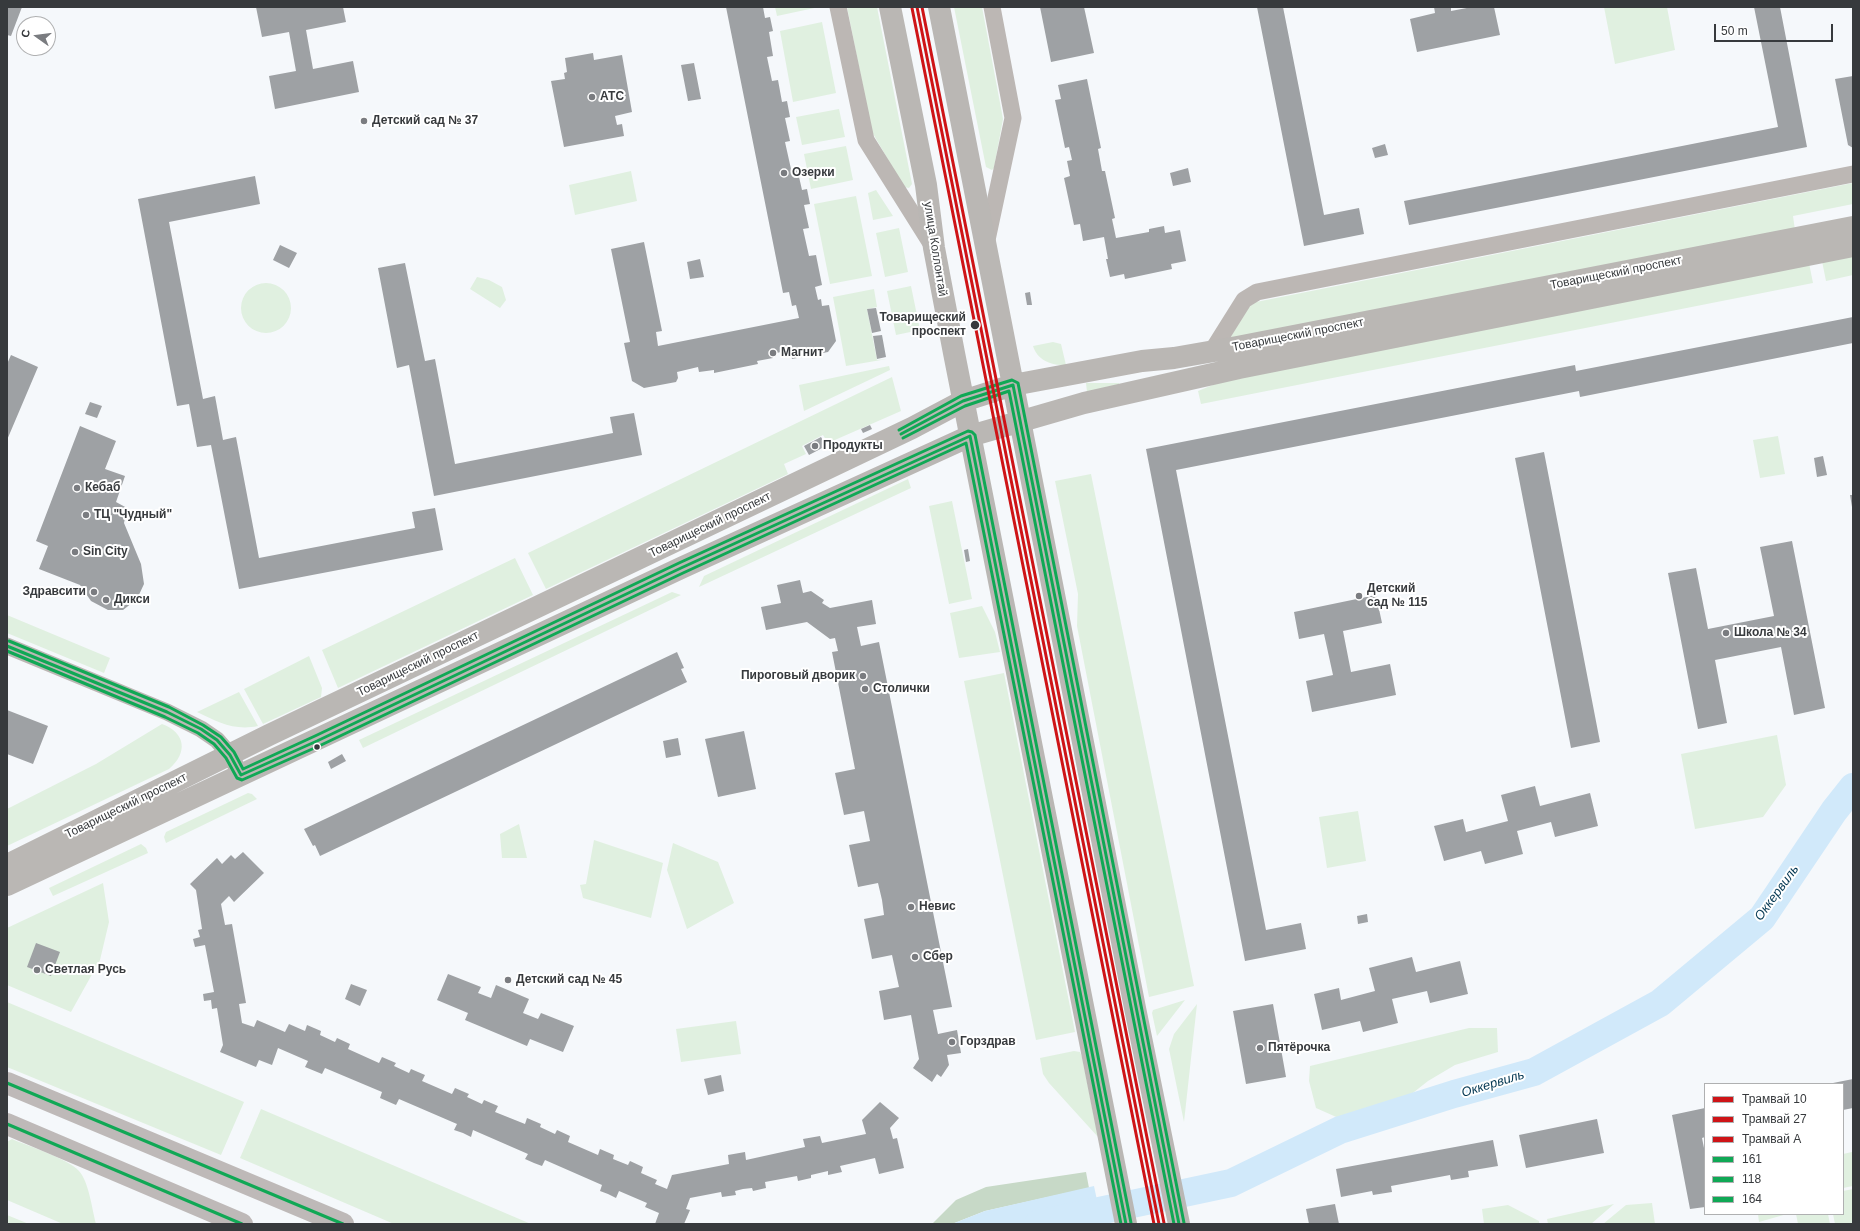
<!DOCTYPE html>
<meta charset="utf-8">
<style>
body{margin:0}
#map{position:relative;width:1860px;height:1231px;overflow:hidden;background:#f5f8fb;font-family:Helvetica,sans-serif}
canvas{display:block}
.frame{position:absolute;inset:0;border:8px solid #373a3d;pointer-events:none}
.legend{position:absolute;left:1704px;top:1083px;width:140px;height:132px;box-sizing:border-box;background:#fff;border:1px solid #afb0b1;margin:0;padding:5px 7px;list-style:none;font-size:12px;color:#373a3d}
.legend li{display:flex;align-items:center;gap:8px;height:20px}
.legend b{width:20px;border:1px solid #afb0b1}
.north{position:absolute;left:16px;top:16px;width:40px;height:40px;box-sizing:border-box;background:#fff;border:1px solid #afb0b1;border-radius:50%;rotate:284deg;font-size:11px;font-weight:700;line-height:16px;text-align:center;color:#373a3d}
.north::after{content:'';display:block;margin:auto;width:14px;height:18px;background:#7a7c80;clip-path:polygon(50% 0,100% 100%,50% 72%,0 100%)}
.scale{position:absolute;left:1714px;top:24px;width:119px;height:18px;box-sizing:border-box;border:2px solid #373a3d;border-top:0;padding-left:5px;font-size:12px;line-height:14px;white-space:nowrap;color:#373a3d;-webkit-text-stroke:3px #fff;paint-order:stroke}
</style>
<div id="map">
<canvas width="1860" height="1231"></canvas>
<div class="frame"></div>
<ul class="legend">
<li><b style="height:5px;background:#ce1417"></b>Трамвай 10</li>
<li><b style="height:5px;background:#ce1417"></b>Трамвай 27</li>
<li><b style="height:5px;background:#ce1417"></b>Трамвай А</li>
<li><b style="height:5px;background:#10a855"></b>161</li>
<li><b style="height:5px;background:#10a855"></b>118</li>
<li><b style="height:5px;background:#10a855"></b>164</li>
</ul>
<div class="north">С</div>
<div class="scale">50 m</div>
</div>
<script>
const c = document.querySelector('canvas').getContext('2d');
c.lineJoin = 'round';
function fillPath(path, color) {
  c.fillStyle = color;
  c.fill(path, 'evenodd');
}
function stroke(path, color, width, dash) {
  c.strokeStyle = color;
  c.lineWidth = width;
  c.lineCap = dash ? 'butt' : 'round';
  c.setLineDash(dash || []);
  c.stroke(path);
}
function write(font, color, halo, rows, align = 'center') {
  c.font = font + ' Helvetica,sans-serif';
  c.lineWidth = 4;
  c.setLineDash([]);
  c.textBaseline = 'middle';
  c.strokeStyle = halo;
  c.fillStyle = color;
  for (const [text, x, y, turn = 0] of rows) {
    c.save();
    c.translate(x, y);
    c.rotate((+turn || 0) * Math.PI / 180);
    c.textAlign = isNaN(turn) ? turn : align;
    if (halo) c.strokeText(text, 0, 0);
    c.fillText(text, 0, 0);
    c.restore();
  }
}
const green = new Path2D(`
 M 775,7 L 819,7 L 777,16 Z
 M 847,7 L 877,7 L 912,184 L 909,188 L 904,187 L 872,132 Z
 M 954,7 L 982,7 L 1003,119 L 994,168 L 992,170 L 986,167 Z
 M 1604,7 L 1667,7 L 1675,50 L 1615,64 Z
 M 822,22 L 836,93 L 793,102 L 780,31 Z
 M 839,109 L 845,137 L 802,145 L 796,117 Z
 M 846,146 L 853,180 L 811,189 L 804,154 Z
 M 631,171 L 637,201 L 575,215 L 569,185 Z
 M 1853,183 L 1853,204 L 1793,216 L 1795,230 L 1230,338 L 1249,307 L 1256,302 Z
 M 876,190 L 893,216 L 873,220 L 868,193 Z
 M 856,196 L 872,276 L 830,284 L 814,204 Z
 M 899,228 L 908,272 L 885,277 L 876,233 Z
 M 1853,255 L 1853,275 L 1826,281 L 1822,261 Z
 M 1809,263 L 1813,283 L 1201,404 L 1198,391 L 1232,377 Z
 M 477,277 L 489,280 L 502,287 L 506,300 L 500,308 L 470,289 Z
 M241 308a25 25 0 1 1 50 0a25 25 0 1 1-50 0Z
 M 911,286 L 920,330 L 896,335 L 887,291 Z
 M 874,289 L 877,307 L 867,309 L 877,360 L 887,359 L 846,366 L 833,297 Z
 M 1053,342 L 1061,344 L 1066,365 C 1052,366 1037,360 1033,346 Z
 M 889,366 L 890,370 L 804,411 L 799,385 Z
 M 892,377 L 901,411 L 828,443 L 823,435 L 802,446 L 806,454 L 784,464 L 788,474 L 546,589 L 528,553 Z
 M 1086,383 L 1119,383 L 1119,385 L 1087,392 Z
 M 1778,436 L 1785,474 L 1760,478 L 1753,440 Z
 M 1091,474 L 1194,986 L 1149,997 L 1077,626 L 1078,594 L 1055,481 Z
 M 908,479 L 911,488 L 699,587 L 704,576 Z
 M 952,501 L 972,599 L 949,604 L 929,506 Z
 M 515,558 L 533,595 L 338,688 L 322,650 Z
 M 672,592 L 681,595 L 363,748 L 359,740 Z
 M 982,606 L 995,632 L 1000,652 L 959,658 L 950,613 Z
 M 7,615 L 110,658 L 104,673 L 7,633 Z
 M 309,656 L 322,688 L 321,697 L 263,724 L 244,689 Z
 M 1004,673 L 1075,1032 L 1036,1040 L 964,681 Z
 M 239,692 L 258,726 C 234,731 218,722 197,712 Z
 M 162,724 C 186,733 188,753 169,769 L 7,846 L 7,809 L 96,764 Z
 M 1777,735 L 1786,785 L 1763,817 L 1695,829 L 1681,754 Z
 M 248,793 L 252,794 L 257,799 L 166,843 L 164,837 L 166,832 Z
 M 1358,811 L 1366,861 L 1327,868 L 1319,817 Z
 M 519,824 L 527,858 L 502,858 L 500,834 Z
 M 594,840 L 663,863 L 651,918 L 583,898 L 580,885 L 586,884 Z
 M 673,843 L 718,862 L 734,903 L 687,929 L 667,870 Z
 M 141,844 L 146,848 L 148,853 L 53,896 L 49,888 Z
 M 103,883 L 109,922 L 100,960 L 71,1012 L 7,985 L 7,928 Z
 M 1185,1000 L 1157,1036 L 1152,1013 L 1153,1010 Z
 M 7,1002 L 244,1102 L 221,1155 L 7,1067 Z
 M 1197,1004 L 1184,1122 L 1169,1049 L 1174,1034 Z
 M 736,1021 L 741,1054 L 681,1062 L 676,1029 Z
 M 1469,1028 L 1497,1028 L 1498,1052 L 1455,1065 L 1428,1081 L 1404,1100 L 1343,1120 L 1316,1108 L 1309,1081 L 1310,1066 Z
 M 1074,1051 L 1080,1052 L 1082,1057 L 1098,1137 L 1049,1083 L 1043,1074 L 1040,1058 Z
 M 261,1109 L 531,1224 L 394,1224 L 240,1158 Z
 M 12,1139 C 28,1146 69,1159 79,1171 C 89,1182 92,1209 96,1224 L 63,1224 L 7,1200 L 7,1142 Z
 M 1852,1152 L 1853,1186 L 1843,1188 L 1843,1154 Z
 M 1853,1189 L 1853,1224 L 1835,1224 L 1833,1214 L 1843,1214 L 1843,1191 Z
 M 1652,1203 L 1655,1224 L 1603,1224 L 1626,1205 Z
 M 1614,1204 L 1591,1224 L 1548,1224 L 1547,1219 Z
 M 1508,1205 L 1539,1221 L 1539,1224 L 1484,1224 L 1482,1209 Z
 M 1758,1214 L 1787,1214 L 1759,1222 Z
 M 1796,1214 L 1828,1214 L 1830,1224 L 1798,1224 Z
 M 7,1215 L 29,1224 L 7,1224 Z`);
const forest = new Path2D(`
 M 1086,1172 L 1089,1188 L 985,1211 L 952,1224 L 932,1224 L 956,1200 L 986,1187 Z`);
const water = new Path2D(`
 M 1094,1186 L 1102,1224 L 952,1224 L 985,1211 Z`);
const river = new Path2D(`
 M 1038,1224 L 1231,1183 L 1340,1130 L 1454,1094 L 1534,1072 L 1660,1003 L 1762,918 L 1834,811 L 1853,787`);
const building = new Path2D(`
 M 7,7 L 22,7 L 11,36 L 7,35 Z
 M 256,7 L 343,7 L 346,22 L 306,30 L 313,69 L 353,61 L 359,92 L 275,109 L 269,76 L 296,71 L 289,32 L 262,37 Z
 M 726,7 L 763,7 L 765,18 L 770,17 L 773,31 L 769,32 L 773,56 L 767,57 L 772,81 L 778,80 L 782,102 L 787,101 L 790,117 L 785,118 L 790,141 L 785,142 L 791,169 L 797,168 L 802,190 L 807,189 L 810,204 L 804,205 L 809,228 L 803,229 L 809,256 L 816,255 L 822,285 L 815,287 L 818,300 L 821,299 L 822,306 L 829,305 L 836,341 L 828,352 L 792,359 L 790,350 L 772,354 L 773,358 L 757,361 L 758,364 L 714,373 L 714,370 L 699,372 L 698,367 L 677,372 L 678,378 L 676,382 L 644,388 L 632,381 L 624,343 L 630,342 L 611,249 L 644,242 L 662,331 L 656,332 L 658,346 L 799,318 L 796,305 L 792,306 L 789,292 L 783,293 Z
 M 1040,7 L 1084,7 L 1094,53 L 1051,62 Z
 M 1257,7 L 1283,7 L 1324,215 L 1359,208 L 1364,234 L 1304,246 Z
 M 1434,7 L 1451,7 L 1451,11 L 1472,7 L 1494,7 L 1500,35 L 1417,52 L 1410,19 L 1435,13 Z
 M 1754,7 L 1780,7 L 1807,147 L 1409,225 L 1404,201 L 1778,127 Z
 M 593,53 L 594,60 L 622,55 L 632,112 L 615,116 L 617,125 L 622,124 L 624,136 L 564,147 L 551,81 L 565,79 L 564,73 L 567,72 L 565,58 Z
 M 694,63 L 701,99 L 688,101 L 681,65 Z
 M 1853,76 L 1853,148 L 1848,145 L 1835,79 Z
 M 1087,79 L 1101,148 L 1098,149 L 1102,171 L 1105,171 L 1115,218 L 1112,219 L 1116,238 L 1149,232 L 1149,229 L 1164,226 L 1165,233 L 1180,230 L 1186,261 L 1171,264 L 1172,269 L 1125,279 L 1124,274 L 1110,277 L 1106,259 L 1108,259 L 1104,237 L 1083,241 L 1080,224 L 1074,225 L 1064,178 L 1070,176 L 1067,161 L 1072,160 L 1069,147 L 1065,148 L 1055,100 L 1061,99 L 1058,85 Z
 M 1385,144 L 1388,155 L 1375,158 L 1372,148 Z
 M 1188,168 L 1191,182 L 1173,186 L 1170,173 Z
 M 255,176 L 260,204 L 169,222 L 203,399 L 215,396 L 223,440 L 236,437 L 259,558 L 415,528 L 412,512 L 435,508 L 443,550 L 239,589 L 211,445 L 197,447 L 189,404 L 177,406 L 138,199 Z
 M 280,245 L 297,253 L 289,268 L 273,260 Z
 M 700,259 L 704,277 L 690,279 L 687,262 Z
 M 405,263 L 425,361 L 435,359 L 455,464 L 613,433 L 610,417 L 634,413 L 642,455 L 434,496 L 409,365 L 397,368 L 378,268 Z
 M 1030,292 L 1032,305 L 1027,305 L 1025,293 Z
 M 876,308 L 881,331 L 872,333 L 867,309 Z
 M 1853,317 L 1853,343 L 1580,397 L 1579,391 L 1176,470 L 1266,930 L 1301,923 L 1306,949 L 1245,961 L 1146,449 L 1575,365 L 1576,371 Z
 M 882,335 L 886,357 L 877,359 L 873,336 Z
 M 11,355 L 38,367 L 7,440 L 7,364 Z
 M 90,402 L 102,406 L 97,418 L 85,414 Z
 M 870,425 L 872,429 L 863,433 L 861,429 Z
 M 80,426 L 116,441 L 105,469 L 125,476 L 116,502 L 127,508 L 124,523 L 141,564 L 144,584 L 137,599 L 123,610 L 108,610 L 91,601 L 80,585 L 39,569 L 48,546 L 36,541 Z
 M 821,437 L 826,446 L 809,455 L 804,446 Z
 M 1544,452 L 1600,742 L 1571,748 L 1515,458 Z
 M 1823,456 L 1827,475 L 1817,477 L 1814,458 Z
 M 1850,495 L 1853,495 L 1853,507 L 1852,507 Z
 M 1792,541 L 1825,708 L 1794,715 L 1781,647 L 1715,660 L 1727,723 L 1698,729 L 1668,573 L 1696,568 L 1708,629 L 1774,616 L 1760,547 Z
 M 968,549 L 970,561 L 966,562 L 964,550 Z
 M 800,580 L 803,593 L 811,591 L 824,600 L 822,603 L 830,608 L 872,600 L 876,624 L 857,627 L 861,646 L 879,642 L 952,1007 L 933,1010 L 938,1034 L 957,1030 L 961,1053 L 947,1055 L 949,1065 L 941,1077 L 937,1074 L 932,1082 L 913,1068 L 919,1059 L 911,1015 L 884,1020 L 879,991 L 899,987 L 892,955 L 872,959 L 864,919 L 884,915 L 882,900 L 878,883 L 858,887 L 849,845 L 870,841 L 864,811 L 844,815 L 835,773 L 855,769 L 832,652 L 838,651 L 835,638 L 830,639 L 807,622 L 766,630 L 761,607 L 781,603 L 777,585 Z
 M 1376,595 L 1382,623 L 1343,631 L 1351,672 L 1390,664 L 1396,695 L 1312,712 L 1306,681 L 1333,675 L 1324,634 L 1299,639 L 1294,612 Z
 M 677,652 L 684,668 L 681,669 L 687,682 L 320,856 L 315,845 L 313,846 L 304,829 Z
 M 7,710 L 48,726 L 33,764 L 7,754 Z
 M 744,731 L 756,789 L 718,797 L 705,739 Z
 M 678,738 L 681,755 L 666,758 L 663,741 Z
 M 342,754 L 346,761 L 331,769 L 328,762 Z
 M 1535,786 L 1540,806 L 1590,793 L 1598,826 L 1555,837 L 1551,822 L 1517,831 L 1523,854 L 1485,864 L 1481,851 L 1444,861 L 1434,826 L 1463,819 L 1466,832 L 1508,821 L 1501,795 Z
 M 243,852 L 264,873 L 234,902 L 229,896 L 221,904 L 225,925 L 232,924 L 246,1003 L 239,1004 L 242,1023 L 254,1027 L 257,1020 L 285,1032 L 289,1024 L 305,1031 L 307,1025 L 321,1031 L 320,1035 L 335,1042 L 337,1038 L 350,1044 L 348,1049 L 379,1063 L 382,1057 L 396,1063 L 394,1066 L 409,1073 L 411,1069 L 425,1075 L 422,1081 L 452,1094 L 455,1088 L 469,1094 L 467,1097 L 482,1104 L 484,1100 L 498,1106 L 495,1112 L 525,1124 L 527,1118 L 541,1124 L 540,1127 L 555,1134 L 557,1130 L 570,1136 L 568,1142 L 598,1155 L 600,1149 L 614,1155 L 613,1159 L 628,1165 L 630,1161 L 643,1167 L 641,1173 L 657,1180 L 655,1184 L 667,1189 L 672,1175 L 729,1164 L 728,1155 L 745,1152 L 746,1160 L 805,1147 L 803,1139 L 820,1136 L 822,1143 L 866,1134 L 862,1120 L 880,1102 L 899,1118 L 890,1128 L 893,1139 L 897,1138 L 904,1168 L 879,1174 L 875,1158 L 840,1166 L 842,1172 L 828,1175 L 828,1171 L 811,1175 L 811,1178 L 798,1181 L 797,1176 L 765,1182 L 766,1188 L 753,1191 L 752,1188 L 743,1189 L 735,1191 L 736,1195 L 722,1197 L 721,1192 L 690,1198 L 686,1209 L 690,1210 L 684,1224 L 655,1224 L 659,1213 L 645,1207 L 647,1203 L 619,1191 L 616,1198 L 608,1194 L 600,1191 L 602,1185 L 545,1160 L 542,1166 L 534,1163 L 525,1159 L 528,1154 L 473,1130 L 471,1137 L 463,1133 L 454,1130 L 457,1124 L 399,1099 L 396,1105 L 380,1098 L 382,1092 L 325,1068 L 322,1074 L 305,1067 L 308,1061 L 278,1048 L 272,1065 L 259,1060 L 256,1067 L 220,1052 L 223,1045 L 217,1008 L 212,1009 L 211,1000 L 204,1001 L 203,994 L 214,992 L 205,945 L 195,947 L 193,939 L 200,937 L 198,930 L 202,929 L 196,890 L 190,884 L 217,858 L 222,864 L 231,855 L 235,859 Z
 M 1367,914 L 1368,922 L 1358,924 L 1357,916 Z
 M 36,943 L 60,952 L 51,976 L 27,967 Z
 M 1412,957 L 1416,972 L 1460,961 L 1468,994 L 1430,1003 L 1427,991 L 1392,999 L 1398,1023 L 1363,1032 L 1360,1021 L 1322,1030 L 1314,994 L 1339,988 L 1341,1000 L 1375,991 L 1369,968 Z
 M 448,974 L 481,987 L 478,993 L 491,998 L 496,985 L 529,999 L 523,1013 L 538,1019 L 541,1013 L 574,1026 L 563,1052 L 530,1039 L 527,1046 L 465,1020 L 468,1013 L 437,1000 Z
 M 351,984 L 367,990 L 360,1006 L 345,999 Z
 M 1273,1004 L 1286,1077 L 1246,1084 L 1233,1011 Z
 M 721,1075 L 724,1091 L 708,1095 L 704,1079 Z
 M 1853,1079 L 1853,1108 L 1843,1110 L 1843,1084 L 1833,1083 Z
 M 1705,1108 L 1705,1137 L 1702,1138 L 1705,1153 L 1705,1207 L 1690,1209 L 1672,1115 Z
 M 1597,1119 L 1604,1153 L 1526,1168 L 1519,1135 Z
 M 1493,1140 L 1498,1166 L 1468,1171 L 1469,1177 L 1451,1180 L 1450,1175 L 1391,1186 L 1392,1192 L 1373,1195 L 1372,1191 L 1341,1197 L 1336,1169 Z
 M 1335,1204 L 1339,1224 L 1309,1224 L 1306,1209 Z`);
const street = new Path2D(`
 M 838,7 L 866,140 L 932,245
 M 987,240 L 1013,118 L 992,7
 M 1212,351 L 1244,300 L 1257,292 L 1853,174
 M 7,646 L 167,712 L 201,729 L 217,740 L 230,755 L 235,764`);
const secondary = new Path2D(`
 M 890,7 L 926,185 L 934,248 L 954,353 L 1126,1224
 M 939,7 L 1135,1008 L 1179,1224
 M 7,865 L 269,735 L 912,428 L 963,401 L 1013,385 L 1142,361 L 1174,358 L 1237,347 L 1853,227
 M 7,885 L 681,568 L 970,436 L 1084,403 L 1239,368 L 1853,246`);
const primary = new Path2D(`
 M 7,1083 L 343,1224
 M 7,1124 L 242,1224`);
const bus1 = new Path2D(`
 M 901,434 L 963,401 L 1013,385 L 1179,1224
 M 7,646 L 167,712 L 201,729 L 217,740 L 230,755 L 241,775 L 317,741 L 681,568 L 970,436 L 1126,1224
 M 7,1083 L 343,1224
 M 7,1124 L 242,1224`);
const bus2 = new Path2D(`
 M 903,438 L 965,406 L 1009,391 L 1174,1224
 M 7,651 L 165,717 L 198,733 L 214,744 L 226,758 L 237,778 L 242,780 L 319,746 L 683,573 L 966,443 L 1121,1224`);
const bus3 = new Path2D(`
 M 899,430 L 961,396 L 1012,380 L 1018,383 L 1184,1223
 M 9,641 L 169,707 L 203,725 L 221,737 L 234,752 L 243,769 L 315,736 L 679,563 L 968,431 L 972,432 L 975,435 L 1131,1223`);
const tram1 = new Path2D(`
 M 917,7 L 1159,1224`);
const tram2 = new Path2D(`
 M 912,8 L 1154,1224`);
const tram3 = new Path2D(`
 M 922,7 L 1164,1223`);
const markers = [
 [592,97,4,"#7a7c80"],
 [364,121,4,"#7a7c80"],
 [784,173,4,"#7a7c80"],
 [975,325,5,"#373a3d"],
 [773,353,4,"#7a7c80"],
 [815,446,4,"#7a7c80"],
 [77,488,4,"#7a7c80"],
 [86,515,4,"#7a7c80"],
 [75,552,4,"#7a7c80"],
 [94,592,4,"#7a7c80"],
 [1359,596,4,"#7a7c80"],
 [106,600,4,"#7a7c80"],
 [1726,633,4,"#7a7c80"],
 [863,676,4,"#7a7c80"],
 [865,689,4,"#7a7c80"],
 [317,747,3.5,"#373a3d"],
 [911,907,4,"#7a7c80"],
 [915,957,4,"#7a7c80"],
 [37,970,4,"#7a7c80"],
 [508,980,4,"#7a7c80"],
 [952,1042,4,"#7a7c80"],
 [1260,1048,4,"#7a7c80"]
];
const poiNames = [
 ["АТС",600,97],
 ["Детский сад № 37",372,121],
 ["Озерки",792,173],
 ["Магнит",781,353],
 ["Продукты",823,446],
 ["Кебаб",85,488],
 ["ТЦ \"Чудный\"",94,515],
 ["Sin City",83,552],
 ["Детский",1367,589],
 ["сад № 115",1367,603],
 ["Здравсити",86,592,"right"],
 ["Дикси",114,600],
 ["Школа № 34",1734,633],
 ["Пироговый дворик",855,676,"right"],
 ["Столички",873,689],
 ["Невис",919,907],
 ["Сбер",923,957],
 ["Светлая Русь",45,970],
 ["Детский сад № 45",516,980],
 ["Горздрав",960,1042],
 ["Пятёрочка",1268,1048]
];
const streetNames = [
 ["улица Коллонтай",935,249,81],
 ["Товарищеский проспект",1616,273,-11],
 ["Товарищеский проспект",1298,335,-11],
 ["Товарищеский проспект",710,525,-26],
 ["Товарищеский проспект",418,664,-26],
 ["Товарищеский проспект",126,806,-26]
];
const stopNames = [
 ["Товарищеский",966,318],
 ["проспект",966,332]
];
const waterNames = [
 ["Оккервиль",1777,893,-54],
 ["Оккервиль",1493,1084,-17]
];
fillPath(green, '#e0f0e0');
fillPath(forest, '#c7d9c7');
fillPath(water, '#d1e9fa');
stroke(river, '#d1e9fa', 28);
fillPath(building, '#9ea1a4');
stroke(street, '#bcb7b4', 17);
stroke(secondary, '#bab7b4', 22);
stroke(primary, '#beb9b8', 22);
stroke(bus1, '#10a855', 3);
stroke(bus2, '#10a855', 3);
stroke(bus3, '#10a855', 3);
stroke(tram1, '#ce1417', 3);
stroke(tram2, '#ce1417', 3);
stroke(tram3, '#ce1417', 3);
for (const [x, y, r, color] of markers) {
  const dot = new Path2D();
  dot.arc(x, y, r, 0, 2 * Math.PI);
  c.fillStyle = color;
  c.fill(dot);
  stroke(dot, '#fff', 1.5);
}
write('bold 12px', '#373a3d', '#fff', poiNames, 'left');
write('12px', '#373a3d', '#fff', streetNames);
write('bold 12px', '#373a3d', '#fff', stopNames, 'right');
write('italic 13px', '#033752', '#fff', waterNames);
</script>
